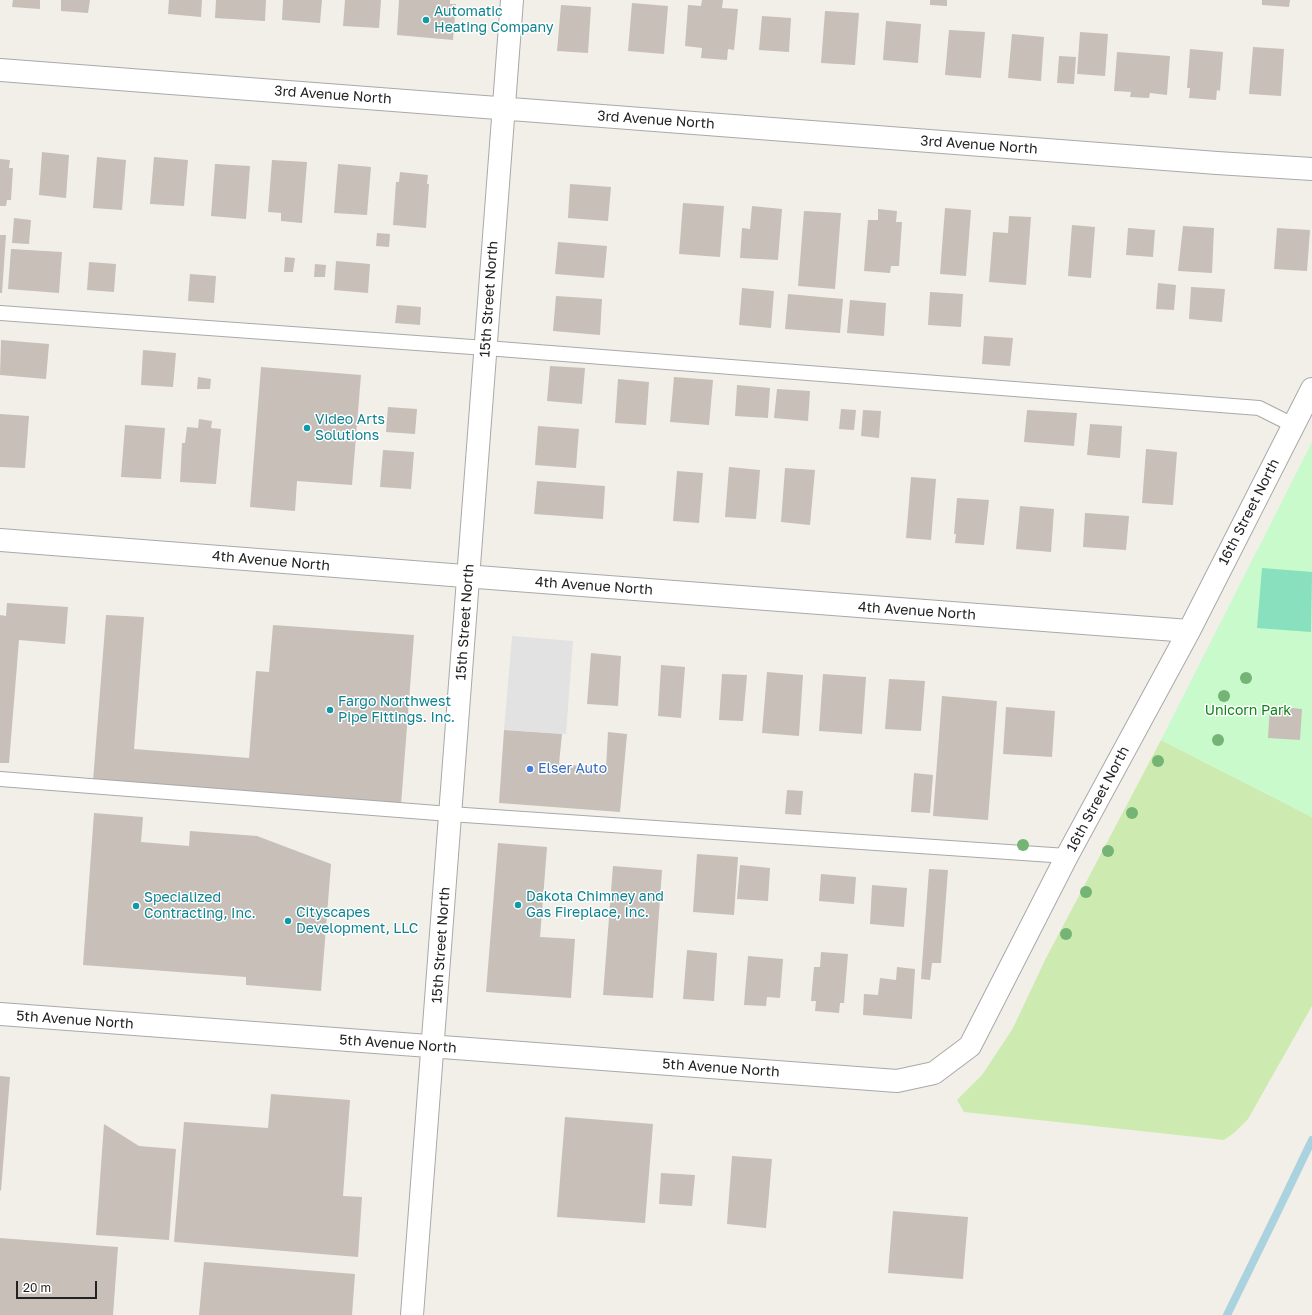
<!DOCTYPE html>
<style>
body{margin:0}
#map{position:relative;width:1312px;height:1315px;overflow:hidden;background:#f2efe9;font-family:"Golos Text",sans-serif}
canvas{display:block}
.scale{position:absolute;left:16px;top:1281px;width:81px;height:18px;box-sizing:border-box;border:2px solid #222;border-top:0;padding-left:5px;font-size:12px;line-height:14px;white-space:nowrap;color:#222;-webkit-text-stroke:3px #fff;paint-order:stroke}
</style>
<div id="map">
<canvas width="1312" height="1315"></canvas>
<div class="scale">20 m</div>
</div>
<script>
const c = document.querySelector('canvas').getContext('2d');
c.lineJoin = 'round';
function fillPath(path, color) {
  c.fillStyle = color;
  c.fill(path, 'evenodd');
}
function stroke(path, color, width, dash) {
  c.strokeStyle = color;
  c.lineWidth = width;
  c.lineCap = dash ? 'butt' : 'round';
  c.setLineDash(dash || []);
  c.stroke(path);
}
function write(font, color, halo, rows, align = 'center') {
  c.font = font + ' "Golos Text",sans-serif';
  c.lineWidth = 3;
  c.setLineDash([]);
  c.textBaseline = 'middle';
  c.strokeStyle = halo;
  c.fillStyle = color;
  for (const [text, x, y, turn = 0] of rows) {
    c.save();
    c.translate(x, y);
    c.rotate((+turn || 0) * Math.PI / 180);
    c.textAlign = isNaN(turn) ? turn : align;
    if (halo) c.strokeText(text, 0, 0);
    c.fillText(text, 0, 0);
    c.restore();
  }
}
const grass = new Path2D(`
 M 1161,740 L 1312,817 L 1312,1006 L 1248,1119 L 1234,1133 L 1224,1140 L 964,1112 L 957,1100 L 982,1075 L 1013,1028 L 1045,960 Z`);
const park = new Path2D(`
 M 1312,442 L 1312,817 L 1161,740 Z`);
const pitch = new Path2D(`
 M 1262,568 L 1312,572 L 1311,632 L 1257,628 Z`);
const parking = new Path2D(`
 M 512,636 L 573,641 L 566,734 L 504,730 Z`);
const stream = new Path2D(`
 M 1227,1315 L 1277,1213 L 1312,1140`);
const building = new Path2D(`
 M 13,0 L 40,0 L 40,9 L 12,7 Z
 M 61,0 L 90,0 L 88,13 L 61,11 Z
 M 169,0 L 202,0 L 201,17 L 168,14 Z
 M 216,0 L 266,0 L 265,21 L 215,18 Z
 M 283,0 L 322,0 L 320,23 L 282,20 Z
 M 345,0 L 381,0 L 379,28 L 343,26 Z
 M 399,0 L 450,0 L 450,4 L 456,4 L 453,40 L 397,35 Z
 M 702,0 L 723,0 L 722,8 L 738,9 L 734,50 L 728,49 L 727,60 L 701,58 L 702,48 L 685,46 L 688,5 L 701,6 Z
 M 930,0 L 947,0 L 947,6 L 930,5 Z
 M 1262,0 L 1290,0 L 1289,7 L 1262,5 Z
 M 632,3 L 668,6 L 664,54 L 628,51 Z
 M 561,5 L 591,7 L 588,53 L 557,51 Z
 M 825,11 L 859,13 L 855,65 L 821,63 Z
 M 762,16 L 791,18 L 789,52 L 759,50 Z
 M 886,21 L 921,24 L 918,63 L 883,60 Z
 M 949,30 L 985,32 L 981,78 L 945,75 Z
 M 1080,32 L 1108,34 L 1105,76 L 1077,74 Z
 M 1012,34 L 1044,37 L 1041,81 L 1008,78 Z
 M 1253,47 L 1284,49 L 1281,96 L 1249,94 Z
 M 1190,49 L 1223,52 L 1220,91 L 1217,90 L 1216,100 L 1189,98 L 1190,88 L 1187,88 Z
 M 1117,52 L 1170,56 L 1167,95 L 1150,93 L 1149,98 L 1130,97 L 1131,92 L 1114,91 Z
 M 1059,56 L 1076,57 L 1074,84 L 1057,83 Z
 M 42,152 L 69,155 L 66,198 L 39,195 Z
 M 97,157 L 126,160 L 122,210 L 93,208 Z
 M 154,157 L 188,160 L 184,206 L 150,204 Z
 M 0,159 L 10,160 L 9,168 L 13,168 L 11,200 L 7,200 L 6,206 L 0,206 Z
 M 272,160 L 307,162 L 302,223 L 281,221 L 281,213 L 268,212 Z
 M 215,164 L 250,166 L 246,219 L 211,216 Z
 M 338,164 L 371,167 L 367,215 L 334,213 Z
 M 400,172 L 428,175 L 427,184 L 429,184 L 426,228 L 393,225 L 396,182 L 399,182 Z
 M 570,184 L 611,187 L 608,221 L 568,218 Z
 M 683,203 L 724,206 L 720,257 L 679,254 Z
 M 752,206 L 782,209 L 778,260 L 740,258 L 742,228 L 750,229 Z
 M 945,208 L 971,210 L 966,276 L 940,274 Z
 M 878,209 L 897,211 L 896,222 L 902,222 L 899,266 L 891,266 L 890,273 L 864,271 L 868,220 L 878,220 Z
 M 804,211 L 841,213 L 835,289 L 798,286 Z
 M 1009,216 L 1031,217 L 1026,285 L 989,282 L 993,232 L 1008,233 Z
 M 14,218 L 31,220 L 29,244 L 12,243 Z
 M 1072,225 L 1095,227 L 1091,278 L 1068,276 Z
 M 1183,226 L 1214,228 L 1212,273 L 1178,271 Z
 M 1128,228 L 1155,230 L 1153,257 L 1126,255 Z
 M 1277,228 L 1310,230 L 1307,271 L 1274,269 Z
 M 377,233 L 390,234 L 389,247 L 376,246 Z
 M 0,235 L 6,235 L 2,293 L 0,293 Z
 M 558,242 L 607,246 L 604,278 L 555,274 Z
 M 11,249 L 62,252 L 59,293 L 8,289 Z
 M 285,257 L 295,258 L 293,272 L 284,272 Z
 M 336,261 L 370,264 L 368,293 L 334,290 Z
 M 89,262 L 116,264 L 114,292 L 87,290 Z
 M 315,264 L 326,265 L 325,277 L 314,277 Z
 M 190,274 L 216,276 L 214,303 L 188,301 Z
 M 1158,283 L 1176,285 L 1174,310 L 1156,309 Z
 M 1191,287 L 1225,289 L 1222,322 L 1189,319 Z
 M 742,288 L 774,291 L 771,328 L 739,325 Z
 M 930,292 L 963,294 L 961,327 L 928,325 Z
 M 788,294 L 843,299 L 840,333 L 785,329 Z
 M 556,296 L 602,299 L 600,335 L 553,331 Z
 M 850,300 L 886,303 L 884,336 L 847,333 Z
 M 397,305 L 421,307 L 420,325 L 395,323 Z
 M 984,336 L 1013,338 L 1010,366 L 982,364 Z
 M 1,340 L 49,344 L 46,379 L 0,375 Z
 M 143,350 L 176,353 L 173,387 L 141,385 Z
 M 550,366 L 585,368 L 582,404 L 547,401 Z
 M 261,367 L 361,375 L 352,485 L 297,481 L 295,511 L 250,507 Z
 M 198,377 L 211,379 L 210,389 L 197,389 Z
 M 674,377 L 713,380 L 709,425 L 670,422 Z
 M 618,379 L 649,382 L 646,425 L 615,423 Z
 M 737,385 L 770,388 L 768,418 L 735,416 Z
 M 777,389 L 810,391 L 808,421 L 774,418 Z
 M 388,407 L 417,409 L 415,434 L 386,432 Z
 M 841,409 L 856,410 L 854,430 L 839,429 Z
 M 863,410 L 881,411 L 879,438 L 861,436 Z
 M 1027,410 L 1077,413 L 1074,446 L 1024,442 Z
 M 0,414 L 29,416 L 25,468 L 0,467 Z
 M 199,419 L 212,421 L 211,428 L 221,429 L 216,484 L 180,482 L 182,443 L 185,443 L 187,427 L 198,428 Z
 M 1090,424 L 1122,426 L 1120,458 L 1087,455 Z
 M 125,425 L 165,428 L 161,479 L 121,477 Z
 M 538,426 L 579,429 L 576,468 L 535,465 Z
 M 1146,449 L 1177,452 L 1173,505 L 1142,503 Z
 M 383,450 L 414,452 L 411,489 L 380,487 Z
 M 729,467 L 760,470 L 756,519 L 725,517 Z
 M 785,468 L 815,470 L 810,525 L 781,522 Z
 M 677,471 L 703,473 L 699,523 L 673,521 Z
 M 911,477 L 936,479 L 931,540 L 906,538 Z
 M 537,481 L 605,486 L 603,519 L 534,514 Z
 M 957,498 L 989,500 L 984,545 L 955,543 L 956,534 L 954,534 Z
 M 1020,506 L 1054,509 L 1051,552 L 1016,549 Z
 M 1085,513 L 1129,516 L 1126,550 L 1083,547 Z
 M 7,603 L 68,607 L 65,644 L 19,640 L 9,763 L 0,763 L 0,615 L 6,616 Z
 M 106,615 L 144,617 L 134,749 L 249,758 L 256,671 L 269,672 L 273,625 L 414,635 L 401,805 L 93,781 Z
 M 591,653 L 621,656 L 618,706 L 587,704 Z
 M 661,665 L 685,667 L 681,718 L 658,716 Z
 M 767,672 L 803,675 L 799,736 L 762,733 Z
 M 722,674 L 747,675 L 743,721 L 719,720 Z
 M 823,674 L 866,677 L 862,734 L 819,731 Z
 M 889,679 L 925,681 L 921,731 L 885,729 Z
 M 942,696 L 997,701 L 988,820 L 933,816 Z
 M 1270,706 L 1302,709 L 1300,740 L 1268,738 Z
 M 1006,707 L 1055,711 L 1052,757 L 1003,754 Z
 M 504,730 L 562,734 L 559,764 L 606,768 L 608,732 L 627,734 L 620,812 L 499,803 Z
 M 914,773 L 933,775 L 930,813 L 911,812 Z
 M 787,790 L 803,791 L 801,815 L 785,814 Z
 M 94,813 L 143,817 L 141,842 L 189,846 L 190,831 L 257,836 L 331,864 L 321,991 L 246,985 L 246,977 L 83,965 Z
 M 498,843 L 547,847 L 540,937 L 575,939 L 571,998 L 486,992 Z
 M 697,854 L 738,857 L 734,915 L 693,912 Z
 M 740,865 L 770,868 L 768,901 L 737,899 Z
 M 613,866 L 662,870 L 653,998 L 603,995 Z
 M 929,869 L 948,870 L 941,963 L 932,963 L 930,980 L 921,979 Z
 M 821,874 L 856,877 L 854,904 L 819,901 Z
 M 872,885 L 907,888 L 904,927 L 870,924 Z
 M 687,950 L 717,953 L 714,1001 L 683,999 Z
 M 821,952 L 848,954 L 844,1003 L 840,1003 L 839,1013 L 815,1011 L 816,1001 L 811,1001 L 814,967 L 820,967 Z
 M 748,956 L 783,959 L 780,998 L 767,997 L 766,1006 L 744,1005 Z
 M 897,967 L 915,969 L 912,1019 L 863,1015 L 864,994 L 878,995 L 880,978 L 896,980 Z
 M 0,1076 L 10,1077 L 1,1191 L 0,1190 Z
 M 271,1094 L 350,1100 L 343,1196 L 362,1197 L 358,1257 L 174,1242 L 184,1122 L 268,1128 Z
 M 565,1117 L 653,1124 L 645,1223 L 557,1217 Z
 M 104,1124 L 139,1146 L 176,1149 L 169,1240 L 96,1235 Z
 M 732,1156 L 772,1159 L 766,1228 L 727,1224 Z
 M 661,1173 L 695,1175 L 692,1206 L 659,1204 Z
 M 893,1211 L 968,1217 L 963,1279 L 888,1273 Z
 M 0,1238 L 118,1247 L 113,1315 L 0,1315 Z
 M 204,1262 L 355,1274 L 352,1315 L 199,1315 Z`);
const service = new Path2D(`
 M 0,313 L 486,348 L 1259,408 L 1293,425
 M 0,779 L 450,814 L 1067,856`);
const minor = new Path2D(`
 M 0,70 L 1217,163 L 1312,169
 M 0,540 L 516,580 L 1189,631
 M 0,1014 L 897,1081 L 934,1073 L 970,1046 L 1067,856 L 1189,631 L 1312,389
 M 412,1315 L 512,0`);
const trees = [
 [1246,678],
 [1224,696],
 [1218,740],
 [1158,761],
 [1132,813],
 [1023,845],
 [1108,851],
 [1086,892],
 [1066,934]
];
const markers = [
 [426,20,4,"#0f9aa8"],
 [307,428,4,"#0f9aa8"],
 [330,710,4,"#0f9aa8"],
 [530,769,4,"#3f7fe0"],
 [518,905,4,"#0f9aa8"],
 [136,906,4,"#0f9aa8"],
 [288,921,4,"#0f9aa8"]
];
const cultureNames = [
 ["Automatic",434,12],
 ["Heating Company",434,28],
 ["Video Arts",315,420],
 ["Solutions",315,436],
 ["Fargo Northwest",338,702],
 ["Pipe Fittings. Inc.",338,718],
 ["Dakota Chimney and",526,897],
 ["Gas Fireplace, Inc.",526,913],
 ["Specialized",144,898],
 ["Contracting, Inc.",144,914],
 ["Cityscapes",296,913],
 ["Development, LLC",296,929]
];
const streetNames = [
 ["3rd Avenue North",333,95,4],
 ["3rd Avenue North",656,120,4],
 ["3rd Avenue North",979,145,4],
 ["15th Street North",489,299,-86],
 ["16th Street North",1249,512,-63],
 ["4th Avenue North",271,561,5],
 ["4th Avenue North",594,586,4],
 ["4th Avenue North",917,611,4],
 ["15th Street North",465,622,-86],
 ["16th Street North",1098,799,-62],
 ["15th Street North",441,945,-86],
 ["5th Avenue North",75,1020,4],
 ["5th Avenue North",398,1044,4],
 ["5th Avenue North",721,1068,4]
];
const parkNames = [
 ["Unicorn Park",1248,711]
];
const shopNames = [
 ["Elser Auto",538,769]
];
fillPath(grass, '#cdebb0');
fillPath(park, '#c8facc');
fillPath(pitch, '#88e0be');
fillPath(parking, '#e2e2e2');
stroke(stream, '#aad3df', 8);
fillPath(building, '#c7bfb8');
stroke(service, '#a9a9a9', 16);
stroke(minor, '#a9a9a9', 24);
stroke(service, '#fff', 14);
stroke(minor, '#fff', 22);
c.fillStyle = '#74b475';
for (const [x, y] of trees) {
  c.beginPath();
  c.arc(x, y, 6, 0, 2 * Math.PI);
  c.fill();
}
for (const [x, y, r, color] of markers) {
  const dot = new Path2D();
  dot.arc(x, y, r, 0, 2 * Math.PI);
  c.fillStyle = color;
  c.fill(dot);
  stroke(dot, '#fff', 1.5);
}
write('14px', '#0d838f', '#fff', cultureNames, 'left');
write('14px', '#222', '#fff', streetNames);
write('14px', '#0c8416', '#fff', parkNames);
write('14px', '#366cbe', '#fff', shopNames, 'left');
</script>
